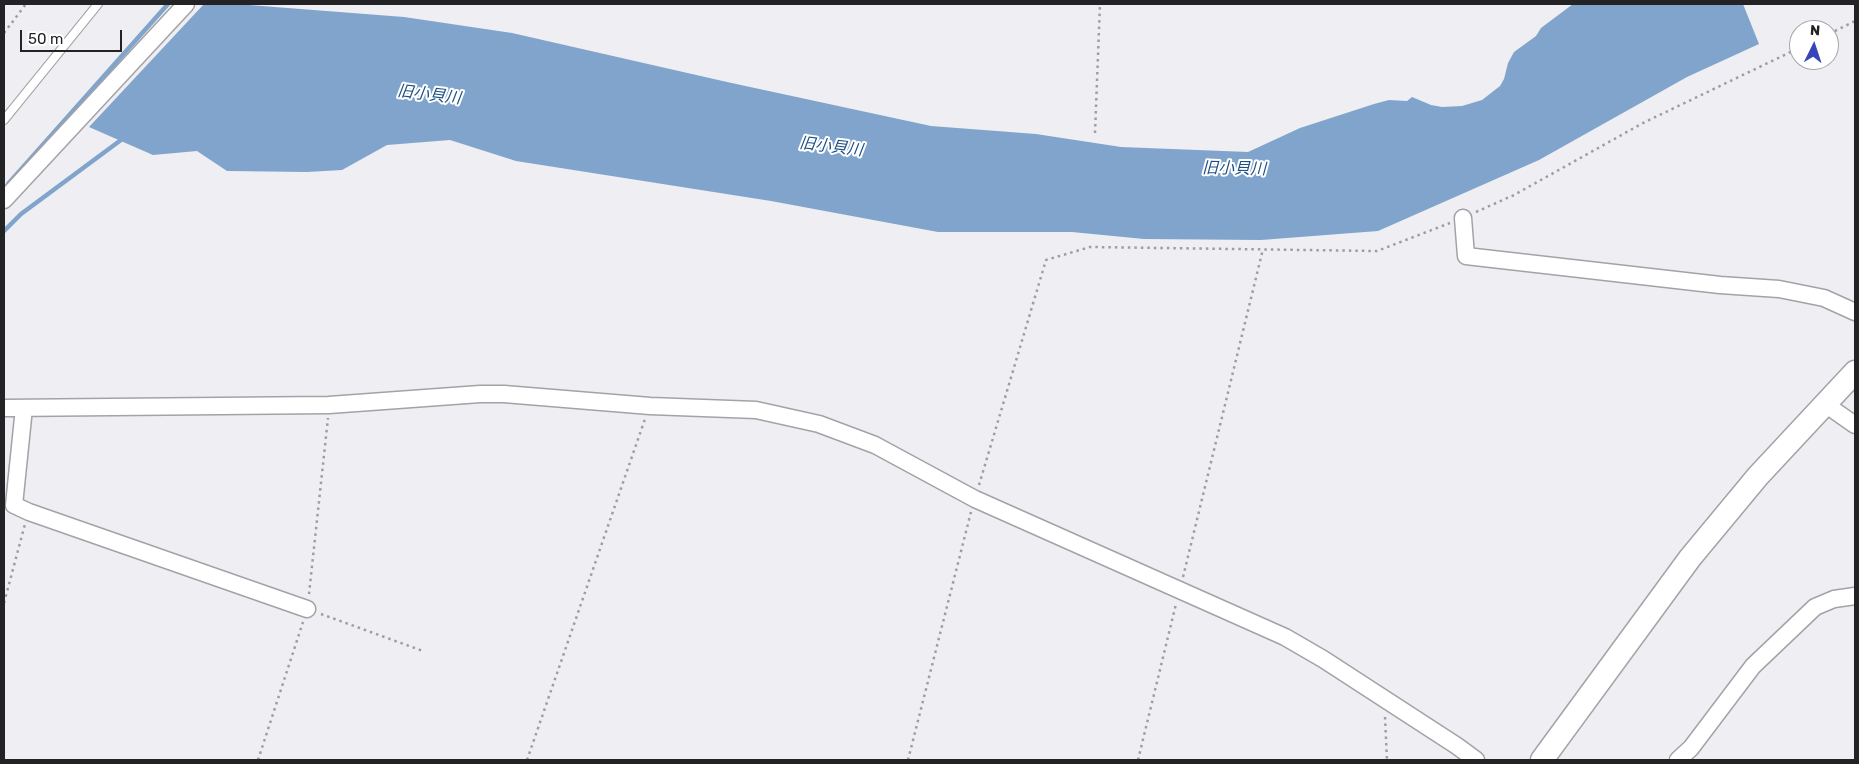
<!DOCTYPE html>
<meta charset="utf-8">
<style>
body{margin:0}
#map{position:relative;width:1859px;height:764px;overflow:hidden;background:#eeeef3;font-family:Rubik,sans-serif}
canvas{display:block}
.frame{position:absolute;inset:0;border:5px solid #232325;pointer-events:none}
.north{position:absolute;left:1789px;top:20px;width:50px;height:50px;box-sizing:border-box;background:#fff;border:1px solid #a7a7a8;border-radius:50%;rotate:4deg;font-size:14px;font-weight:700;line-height:20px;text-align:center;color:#232325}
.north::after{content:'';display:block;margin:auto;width:18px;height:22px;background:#3845b8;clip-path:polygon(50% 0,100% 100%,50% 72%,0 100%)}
.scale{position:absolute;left:20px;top:30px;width:102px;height:22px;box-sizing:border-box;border:2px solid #232325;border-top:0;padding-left:6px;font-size:15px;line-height:18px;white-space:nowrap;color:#232325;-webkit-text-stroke:4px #fff;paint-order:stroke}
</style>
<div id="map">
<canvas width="1859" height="764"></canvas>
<div class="frame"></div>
<div class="north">N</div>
<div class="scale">50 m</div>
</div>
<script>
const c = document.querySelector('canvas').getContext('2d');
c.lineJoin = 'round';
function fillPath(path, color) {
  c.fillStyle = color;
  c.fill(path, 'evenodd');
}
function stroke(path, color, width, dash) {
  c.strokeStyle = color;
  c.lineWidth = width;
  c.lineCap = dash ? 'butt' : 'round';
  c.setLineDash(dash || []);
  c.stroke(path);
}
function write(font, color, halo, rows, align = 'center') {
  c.font = font + ' Rubik,"Noto Sans JP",sans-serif';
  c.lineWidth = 4;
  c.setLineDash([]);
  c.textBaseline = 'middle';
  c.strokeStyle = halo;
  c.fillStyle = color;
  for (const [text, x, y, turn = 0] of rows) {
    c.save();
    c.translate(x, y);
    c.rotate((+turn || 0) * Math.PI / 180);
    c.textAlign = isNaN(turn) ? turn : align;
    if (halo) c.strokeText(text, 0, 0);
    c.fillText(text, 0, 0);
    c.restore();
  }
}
const water = new Path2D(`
 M 204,4 L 236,4 L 404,17 L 512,33 L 727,82 L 931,126 L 1036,134 L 1121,147 L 1248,152 L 1300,128 L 1374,104 L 1389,100 L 1407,101 L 1412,97 L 1431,105 L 1442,107 L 1462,106 L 1482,100 L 1500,86 L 1504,79 L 1508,63 L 1514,52 L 1536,36 L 1541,28 L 1573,4 L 1743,4 L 1759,44 L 1687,77 L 1539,160 L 1378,231 L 1261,240 L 1144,239 L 1072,232 L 938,232 L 771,201 L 516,161 L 450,140 L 387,145 L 342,170 L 307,172 L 227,171 L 197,151 L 153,155 L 89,127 Z`);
const stream = new Path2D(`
 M 8,184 L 168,4
 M 4,231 L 21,214 L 125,137`);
const path = new Path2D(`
 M 4,33 L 26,4
 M 1829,34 L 1855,21
 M 1095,133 L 1100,4
 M 1476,212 L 1514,195 L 1643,123 L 1799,48
 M 979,485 L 1046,260 L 1090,247 L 1377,251 L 1450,223
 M 1183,577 L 1263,249
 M 309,594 L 328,418
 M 4,603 L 25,524
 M 321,614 L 423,651
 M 1385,717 L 1387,760
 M 258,760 L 303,622
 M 527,760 L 645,419
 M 908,760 L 971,512
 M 1138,760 L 1176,604`);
const lane = new Path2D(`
 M 4,120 L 98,4`);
const street = new Path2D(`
 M 4,200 L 186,4
 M 1463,218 L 1466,256 L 1720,285 L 1779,289 L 1824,298 L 1855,312
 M 1825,404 L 1855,425
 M 4,408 L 329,405 L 480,394 L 504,394 L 650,406 L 756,410 L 819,424 L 875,445 L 975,499 L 1285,637 L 1323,659 L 1457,746 L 1476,760
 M 24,408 L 14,505 L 29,512 L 307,609
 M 1678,760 L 1691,748 L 1753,666 L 1815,607 L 1834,599 L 1855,596`);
const secondary = new Path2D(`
 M 1542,760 L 1690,558 L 1758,476 L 1855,372`);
const waterNames = [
 ["旧小貝川",429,95,7],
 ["旧小貝川",831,147,7],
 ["旧小貝川",1234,169,1]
];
fillPath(water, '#80a4cc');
stroke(stream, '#80a4cc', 4.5);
stroke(lane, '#a3a2a7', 10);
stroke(street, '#a3a2a7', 19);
stroke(secondary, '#a3a2a7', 25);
stroke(path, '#9e9ea2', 2.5, [2.5, 4]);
stroke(lane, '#fff', 8);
stroke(street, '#fff', 16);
stroke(secondary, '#fff', 22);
write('italic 16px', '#1d5083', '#fff', waterNames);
</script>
